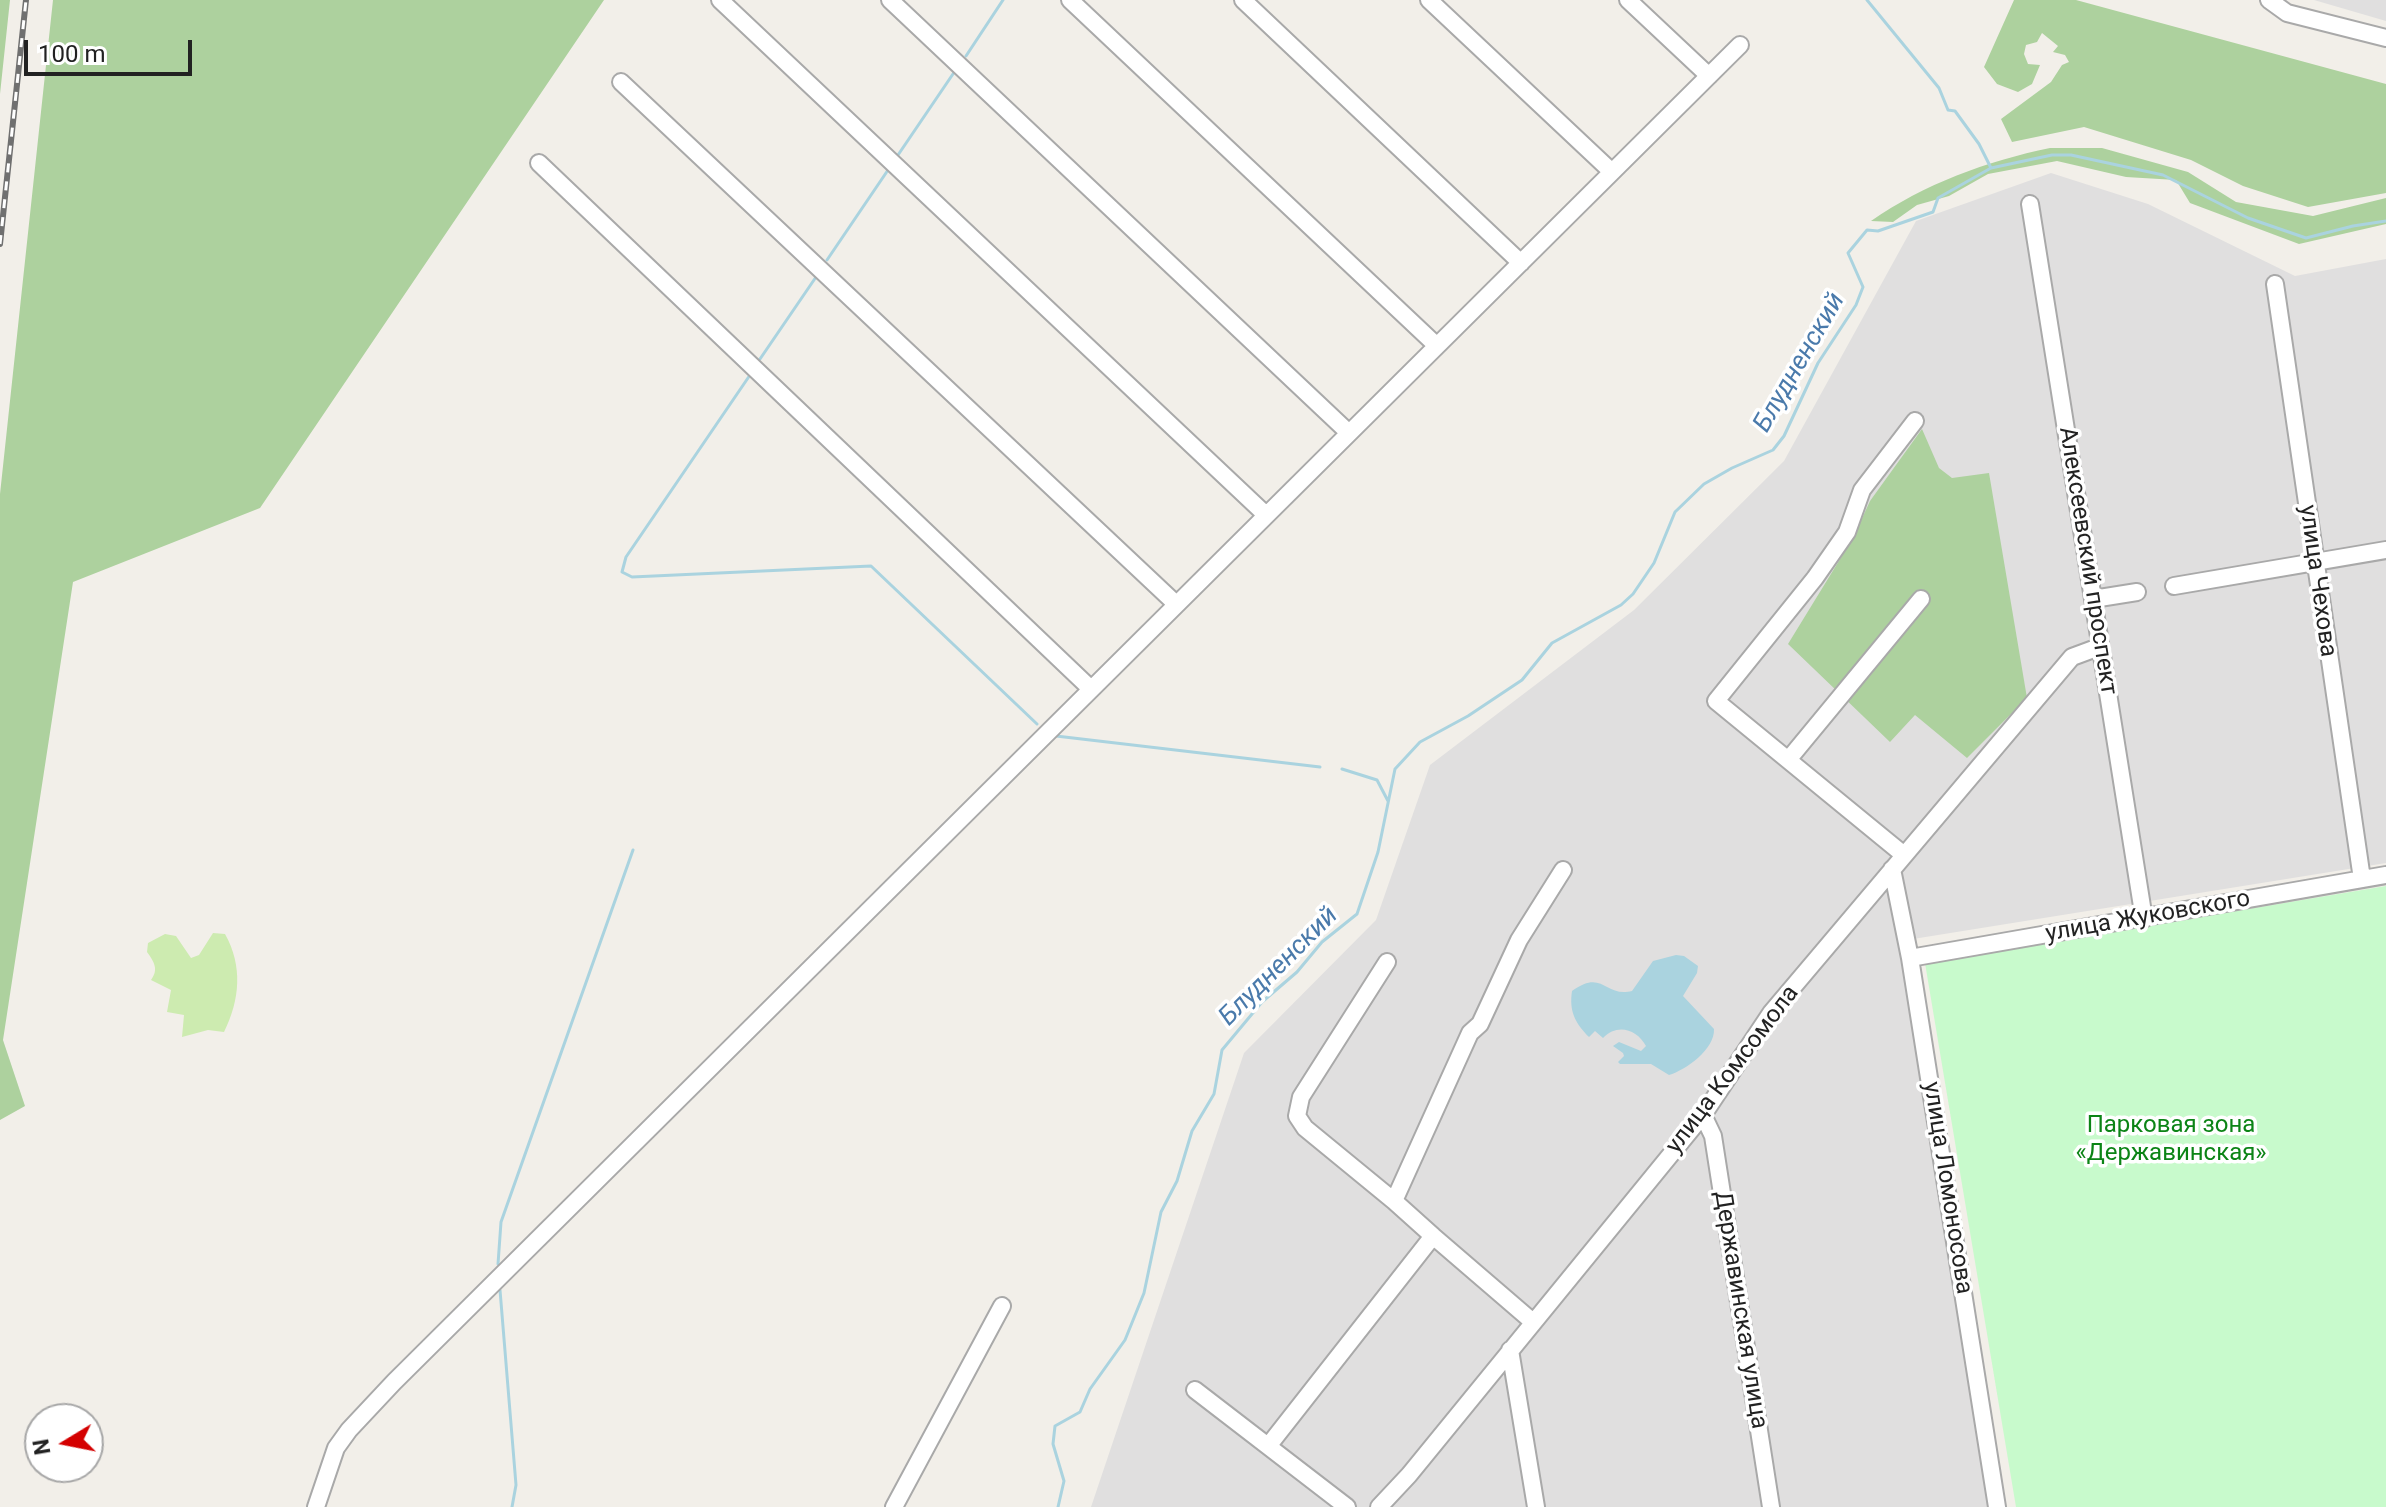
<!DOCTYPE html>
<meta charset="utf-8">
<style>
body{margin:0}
#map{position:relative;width:2386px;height:1507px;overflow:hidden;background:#f2efe9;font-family:Roboto,sans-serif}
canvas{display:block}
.north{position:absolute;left:24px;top:1403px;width:80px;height:80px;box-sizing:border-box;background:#fff;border:2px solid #a7a7a7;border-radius:50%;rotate:260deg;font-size:22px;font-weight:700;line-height:32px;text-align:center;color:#222}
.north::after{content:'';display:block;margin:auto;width:28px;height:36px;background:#d40000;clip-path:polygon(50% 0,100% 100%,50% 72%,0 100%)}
.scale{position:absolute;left:24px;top:40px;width:168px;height:36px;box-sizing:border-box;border:4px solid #222;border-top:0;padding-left:10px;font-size:24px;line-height:28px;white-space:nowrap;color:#222;-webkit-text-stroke:6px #fff;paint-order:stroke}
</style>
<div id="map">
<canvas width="2386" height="1507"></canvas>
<div class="north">N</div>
<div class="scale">100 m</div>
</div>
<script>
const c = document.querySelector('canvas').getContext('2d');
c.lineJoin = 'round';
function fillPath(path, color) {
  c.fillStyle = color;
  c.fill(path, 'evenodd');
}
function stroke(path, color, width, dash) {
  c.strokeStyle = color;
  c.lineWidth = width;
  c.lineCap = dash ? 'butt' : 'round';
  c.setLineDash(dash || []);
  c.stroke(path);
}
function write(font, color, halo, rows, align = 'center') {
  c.font = font + ' Roboto,sans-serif';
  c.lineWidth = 7;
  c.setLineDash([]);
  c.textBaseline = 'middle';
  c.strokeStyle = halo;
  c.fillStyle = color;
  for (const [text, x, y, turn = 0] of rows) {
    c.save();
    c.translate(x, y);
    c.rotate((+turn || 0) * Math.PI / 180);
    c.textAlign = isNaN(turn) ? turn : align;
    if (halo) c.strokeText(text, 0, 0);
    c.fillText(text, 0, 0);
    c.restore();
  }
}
const residential = new Path2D(`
 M 2314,0 L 2386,0 L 2386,21 Z
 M 2051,173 L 2148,204 L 2295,276 L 2386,259 L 2386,863 L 1913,939 L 1992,1507 L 1091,1507 L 1244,1053 L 1376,920 L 1430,765 L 1634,610 L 1784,461 L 1916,221 Z`);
const grass = new Path2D(`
 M 213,933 L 225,934 C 243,966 240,1000 224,1032 L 208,1030 L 182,1037 L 184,1015 L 167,1012 L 171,990 L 151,980 C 159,969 154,962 147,952 L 148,943 L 165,934 L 176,936 L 191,958 L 199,955 Z`);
const forest = new Path2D(`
 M 0,0 L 10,0 L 0,94 Z
 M 53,0 L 604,0 L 260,508 L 73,582 L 3,1040 L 25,1106 L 0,1120 L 0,494 Z
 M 2014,0 L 2076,0 L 2386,84 L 2386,193 L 2308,207 L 2243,186 L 2191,160 L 2084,127 L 2012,142 L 2001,119 L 2051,82 L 2062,65 L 2069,62 L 2065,55 L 2053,52 L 2058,46 L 2042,33 L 2037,42 L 2026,45 L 2024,54 L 2028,64 L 2040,65 L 2032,84 L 2018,92 L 1997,84 L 1984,67 Z
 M 2050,148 L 2102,148 L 2188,172 L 2236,202 L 2313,216 L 2386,198 L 2386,224 L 2299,244 L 2190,203 L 2176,180 L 2126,177 L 2057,161 L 1988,174 L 1949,196 L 1917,205 L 1893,222 L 1871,221 C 1924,184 1987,161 2050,148 Z
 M 1922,429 L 1939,468 L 1952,478 L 1989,473 L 2027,698 L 1967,758 L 1915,715 L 1890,742 L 1788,644 L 1853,538 L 1870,501 Z`);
const park = new Path2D(`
 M 2386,886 L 2386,1507 L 2016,1507 L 1925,963 Z`);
const water = new Path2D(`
 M 1676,955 L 1684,956 L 1698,966 L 1697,973 L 1683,996 L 1714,1029 C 1715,1049 1686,1070 1669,1075 L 1651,1064 L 1620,1064 L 1618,1062 L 1624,1056 L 1623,1053 L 1613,1046 L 1619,1042 L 1641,1051 L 1646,1046 C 1637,1029 1617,1023 1603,1038 L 1595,1031 L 1589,1037 C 1575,1023 1569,1011 1572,991 C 1603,968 1605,998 1632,991 L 1653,961 Z`);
const stream = new Path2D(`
 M 1867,0 L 1939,88 L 1948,110 L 1955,111 L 1979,144 L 1991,168
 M 966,56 L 1003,0
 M 898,155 L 955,71
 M 827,260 L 888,170
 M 760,359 L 816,277
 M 750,375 L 626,557 L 622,572 L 632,577 L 871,566 L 1037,724
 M 1056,736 L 1320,767
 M 1342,769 L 1377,780 L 1388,801
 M 498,1264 L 501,1222 L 633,850
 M 500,1290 L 516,1485 L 512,1507
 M 1058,1507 L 1064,1481 L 1053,1444 L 1055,1426 L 1080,1412 L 1090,1389 L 1125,1340 L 1144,1293 L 1161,1212 L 1177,1181 L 1192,1131 L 1214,1094 L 1222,1050 L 1262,1002 L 1297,972 L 1322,942 L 1357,914 L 1378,852 L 1395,769 L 1420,742 L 1468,716 L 1522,680 L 1552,643 L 1621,605 L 1633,594 L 1654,563 L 1675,512 L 1704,484 L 1732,468 L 1773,450 L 1784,436 L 1818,363 L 1856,305 L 1863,287 L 1848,253 L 1867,230 L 1878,231 L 1933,212 L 1938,198 L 1991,168 L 2052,155 L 2071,155 L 2163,175 L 2248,218 L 2306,238 L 2353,226 L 2386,221`);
const minor = new Path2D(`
 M 720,0 L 1266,515
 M 890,0 L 1349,433
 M 1070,0 L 1437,346
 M 1243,0 L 1521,263
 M 1429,0 L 1612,172
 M 1628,0 L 1709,76
 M 2269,0 L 2287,13 L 2386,38
 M 621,82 L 1176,604
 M 539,163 L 1091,689
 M 2030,204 L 2144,919
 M 2275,284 L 2362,879
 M 2174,586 L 2386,550
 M 2093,599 L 2137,592
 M 1788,760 L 1921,599
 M 1904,855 L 1716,701 L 1815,578 L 1847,532 L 1862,490 L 1915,421
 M 1892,869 L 1910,958 L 1997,1507
 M 1910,958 L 2386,875
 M 1387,962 L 1301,1097 L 1297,1116 L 1305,1128 L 1394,1201
 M 1703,1115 L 1713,1136 L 1771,1507
 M 1433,1236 L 1533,1322
 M 1510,1350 L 1536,1507
 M 1195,1390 L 1347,1507
 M 1269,1445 L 1433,1236 L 1394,1201 L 1470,1033 L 1480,1024 L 1519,940 L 1563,870
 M 316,1507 L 336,1448 L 349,1430 L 394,1382 L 1740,45
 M 894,1507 L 1002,1306
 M 1379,1507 L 1409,1475 L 1703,1115 L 1771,1013 L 2072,657 L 2099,647`);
const rail = new Path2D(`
 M 0,244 L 26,0`);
const streetNames = [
 ["Алексеевский проспект",2087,561,81],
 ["улица Чехова",2317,581,82],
 ["улица Жуковского",2148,917,-10],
 ["улица Комсомола",1733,1070,-53],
 ["улица Ломоносова",1947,1188,81],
 ["Державинская улица",1740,1310,81]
];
const parkNames = [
 ["Парковая зона",2171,1126],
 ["«Державинская»",2171,1154]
];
const waterNames = [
 ["Блудненский",1800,363,-60],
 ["Блудненский",1279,967,-45]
];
fillPath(residential, '#e0dfdf');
fillPath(grass, '#cdebb0');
fillPath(forest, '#add19e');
fillPath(park, '#c8facc');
fillPath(water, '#aad3df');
stroke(stream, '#aad3df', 3);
stroke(minor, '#a9a9a9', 20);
stroke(minor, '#fff', 16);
stroke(rail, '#707070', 6);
stroke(rail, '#fff', 3, [9]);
write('24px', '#222', '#fff', streetNames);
write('24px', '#0c8416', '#fff', parkNames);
write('italic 26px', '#4a7aab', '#fff', waterNames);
</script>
